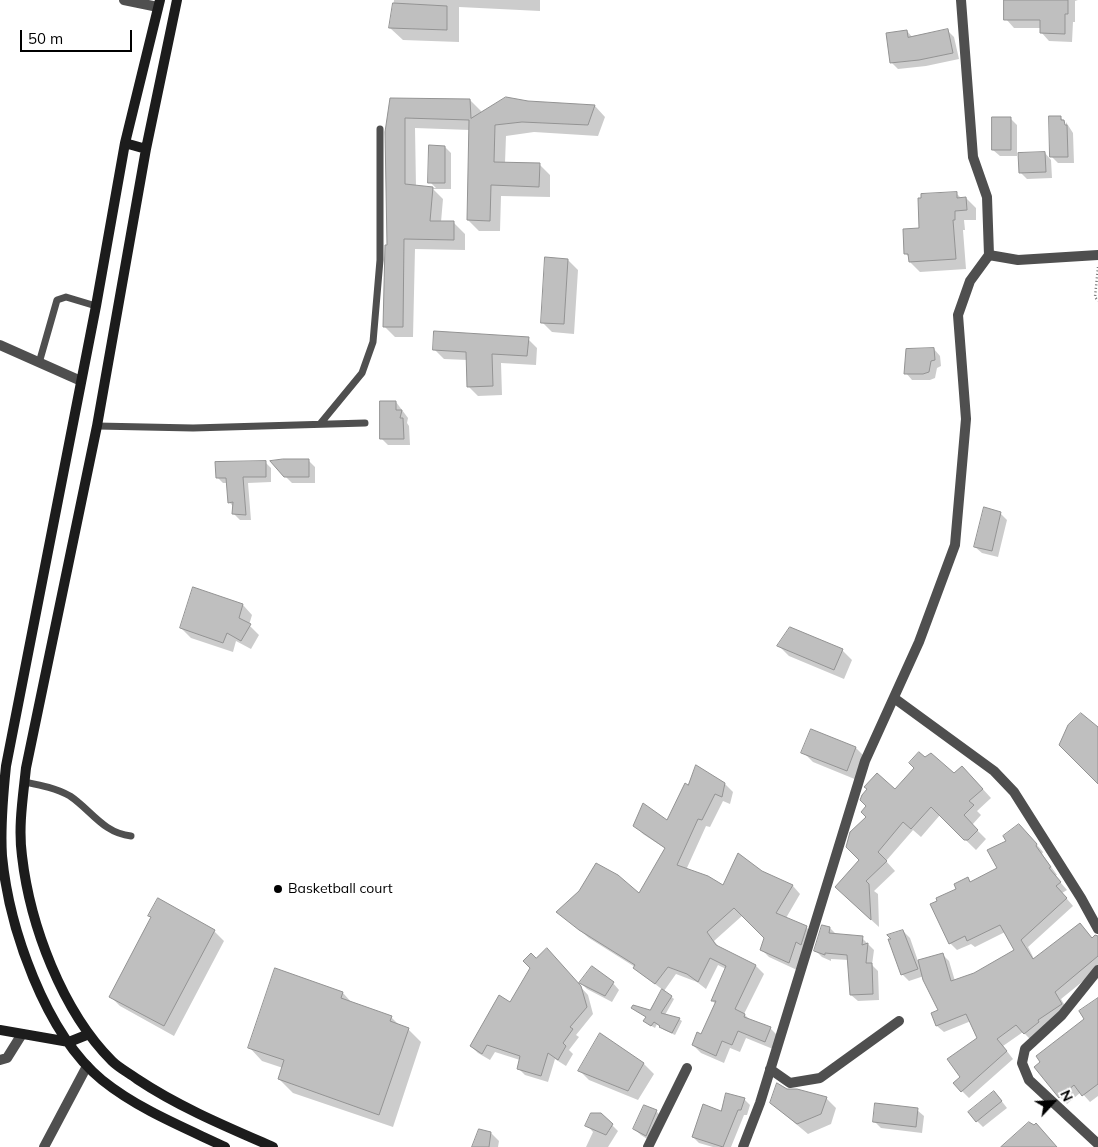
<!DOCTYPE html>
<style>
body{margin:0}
#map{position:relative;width:1098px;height:1147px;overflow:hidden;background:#fff;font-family:Mulish,sans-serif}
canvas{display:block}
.north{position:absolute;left:1028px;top:1077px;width:50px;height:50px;-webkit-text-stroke:4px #fff;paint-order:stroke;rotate:65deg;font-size:14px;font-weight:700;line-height:20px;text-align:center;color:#000}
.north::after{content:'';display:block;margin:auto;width:18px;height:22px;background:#000;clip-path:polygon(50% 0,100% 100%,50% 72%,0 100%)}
.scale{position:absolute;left:20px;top:30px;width:112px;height:22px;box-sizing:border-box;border:2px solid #000;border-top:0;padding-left:6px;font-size:15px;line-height:18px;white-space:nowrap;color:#000;-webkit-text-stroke:4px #fff;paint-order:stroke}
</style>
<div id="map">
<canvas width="1098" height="1147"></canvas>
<div class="north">N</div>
<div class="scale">50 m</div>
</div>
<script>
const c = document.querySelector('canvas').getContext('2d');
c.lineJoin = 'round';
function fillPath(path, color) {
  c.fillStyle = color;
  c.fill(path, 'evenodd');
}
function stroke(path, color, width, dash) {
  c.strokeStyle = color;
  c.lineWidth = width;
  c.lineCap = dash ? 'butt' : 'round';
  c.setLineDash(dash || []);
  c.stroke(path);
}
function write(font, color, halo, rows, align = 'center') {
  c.font = font + ' Mulish,sans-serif';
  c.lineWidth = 4.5;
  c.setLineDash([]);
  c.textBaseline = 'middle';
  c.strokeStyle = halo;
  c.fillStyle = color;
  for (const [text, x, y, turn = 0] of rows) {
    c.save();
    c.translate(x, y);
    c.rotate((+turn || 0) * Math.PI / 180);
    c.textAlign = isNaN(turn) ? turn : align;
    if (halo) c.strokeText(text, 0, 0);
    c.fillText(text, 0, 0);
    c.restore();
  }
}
const shadow = new Path2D(`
 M 394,0 L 540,0 L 540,11 L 459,7 L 459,42 L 403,40 L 390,28 Z
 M 1005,0 L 1078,0 L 1075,1 L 1075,22 L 1073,22 L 1072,42 L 1049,41 L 1041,32 L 1041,28 L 1014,28 L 1006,19 Z
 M 907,31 L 913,38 L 948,31 L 954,37 L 959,59 L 926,66 L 898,69 L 891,62 Z
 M 391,99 L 470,100 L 481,111 L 481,114 L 528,103 L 595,106 L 605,117 L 598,136 L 534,132 L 506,136 L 505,163 L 539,164 L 550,175 L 550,197 L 501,196 L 500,231 L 479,231 L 468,220 L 470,130 L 415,128 L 416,187 L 436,188 L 430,182 L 445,147 L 451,153 L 451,189 L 433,189 L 443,199 L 441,222 L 454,223 L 465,234 L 465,250 L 415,249 L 413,337 L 395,337 L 384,326 L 388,246 Z
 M 1060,117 L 1065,122 L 1063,122 L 1066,131 L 1066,122 L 1073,133 L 1074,163 L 1058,163 L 1052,157 Z
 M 1010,118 L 1017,125 L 1017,156 L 1000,156 L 993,150 Z
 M 1045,153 L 1051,160 L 1052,178 L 1027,179 L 1020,172 Z
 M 956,193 L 962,199 L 966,198 L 976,208 L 976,220 L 964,220 L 965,230 L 963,230 L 966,269 L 920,272 L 910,262 L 910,258 L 906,254 L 921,230 Z
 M 568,260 L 578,270 L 574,334 L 552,332 L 542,322 Z
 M 528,339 L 537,348 L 536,365 L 501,363 L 502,395 L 478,396 L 468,386 L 468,360 L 444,359 L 434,349 Z
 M 934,349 L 940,356 L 941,366 L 937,368 L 935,378 L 930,380 L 912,380 L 906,373 Z
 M 396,402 L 408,418 L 407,423 L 409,426 L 410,445 L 388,445 L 381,438 Z
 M 309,461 L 315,467 L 315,483 L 292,483 L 285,476 Z
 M 265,462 L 271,468 L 271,482 L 248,483 L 251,520 L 240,520 L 234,514 L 234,507 L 229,502 L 228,483 L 223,483 L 217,477 Z
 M 1000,513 L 1007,520 L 998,557 L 982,553 L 975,547 Z
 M 194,589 L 243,605 L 252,615 L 249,625 L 259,635 L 251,649 L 236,641 L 233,652 L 191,638 L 181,628 Z
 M 779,646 L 842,650 L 852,660 L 844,679 L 789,656 Z
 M 811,730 L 856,748 L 866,758 L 857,780 L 813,762 L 803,752 Z
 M 954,774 L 971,776 L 991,798 L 977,811 L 981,815 L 972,825 L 986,839 L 976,850 L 940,815 L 921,837 L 913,830 L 886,861 L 895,871 L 874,891 L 878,894 L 879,927 L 845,896 L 861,860 L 895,791 Z
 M 725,784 L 733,792 L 730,804 L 723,801 L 710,827 L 706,826 L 686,870 L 723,887 L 762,872 L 793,886 L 800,894 L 786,918 L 806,927 L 814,935 L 797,970 L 769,957 L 761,949 L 766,938 L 743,915 L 714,941 L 719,947 L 756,966 L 764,974 L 744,1014 L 751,1021 L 770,1028 L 778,1036 L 773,1049 L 746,1038 L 740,1052 L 730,1048 L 724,1063 L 701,1053 L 693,1045 L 702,1035 L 716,1004 L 712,1001 L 726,969 L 718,965 L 706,989 L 697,982 L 676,974 L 664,991 L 674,999 L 665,1015 L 679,1019 L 682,1021 L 675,1035 L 664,1030 L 657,1024 L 655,1028 L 648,1024 L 650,1011 L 663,990 L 643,975 L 635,967 L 589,938 L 558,912 L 640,895 L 666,849 L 643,834 L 635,826 L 668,822 L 688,787 Z
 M 1026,832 L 1043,852 L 1042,854 L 1057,875 L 1055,876 L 1067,890 L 1062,893 L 1073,906 L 1028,947 L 1034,959 L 1080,924 L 1093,939 L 1098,940 L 1098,969 L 1061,999 L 1068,1011 L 1032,1041 L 1023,1032 L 1003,1046 L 1013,1059 L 969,1098 L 954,1083 L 961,1077 L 978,1038 L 971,1021 L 944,1032 L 937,1026 L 940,1011 L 924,976 L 909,981 L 903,975 L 890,940 L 903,931 L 910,938 L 918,961 L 942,954 L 949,961 L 955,981 L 974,974 L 1016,950 L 1005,932 L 975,947 L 971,944 L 957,950 L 950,943 L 932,905 L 958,890 L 968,879 L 971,882 L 998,869 Z
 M 159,900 L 214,931 L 224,941 L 174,1036 L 120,1006 L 110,996 L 152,918 Z
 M 830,928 L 837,935 L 862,938 L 874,950 L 872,965 L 878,971 L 879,1000 L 858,1001 L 851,995 L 849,960 L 831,959 L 831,961 L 822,957 L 815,950 Z
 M 553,957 L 588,995 L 593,1014 L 576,1035 L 579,1037 L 569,1050 L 573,1054 L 566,1066 L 555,1059 L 548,1082 L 525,1075 L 518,1068 L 520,1060 L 495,1052 L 490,1060 L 478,1053 L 471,1046 L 511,1003 L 536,960 Z
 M 275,970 L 343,993 L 353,1004 L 391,1017 L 400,1026 L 408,1029 L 421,1042 L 393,1127 L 293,1093 L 279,1079 L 283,1068 L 262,1061 L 249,1047 Z
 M 581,983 L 613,983 L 619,990 L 612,1002 L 587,989 Z
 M 1098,999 L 1098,1096 L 1090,1102 L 1081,1092 L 1067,1104 L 1060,1097 L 1086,1019 Z
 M 600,1035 L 644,1064 L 654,1074 L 638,1100 L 589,1080 L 579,1070 Z
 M 786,1090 L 826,1098 L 836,1108 L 831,1124 L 808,1134 L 771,1103 Z
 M 744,1099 L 750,1105 L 747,1115 L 744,1115 L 731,1147 L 713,1147 L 699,1143 L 693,1137 L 722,1113 Z
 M 1000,1099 L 1007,1108 L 983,1127 L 977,1121 Z
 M 917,1110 L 924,1116 L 922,1133 L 881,1128 L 875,1122 Z
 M 656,1111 L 663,1118 L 652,1142 L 641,1135 L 634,1129 Z
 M 587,1125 L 612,1125 L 618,1131 L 608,1147 L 586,1147 L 593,1132 Z
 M 491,1133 L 499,1141 L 498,1147 L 473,1147 Z`);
const building = new Path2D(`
 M 1004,0 L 1068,0 L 1068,14 L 1065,14 L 1065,34 L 1040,33 L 1040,20 L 1004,20 Z
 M 393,3 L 447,6 L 447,30 L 389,28 Z
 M 948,29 L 953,53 L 919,60 L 890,63 L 886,33 L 907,30 L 908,37 Z
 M 506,97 L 528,101 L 595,105 L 588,125 L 522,122 L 495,125 L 494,162 L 540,163 L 539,187 L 491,185 L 490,221 L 467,220 L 469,120 L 405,118 L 405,184 L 433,187 L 430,221 L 454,221 L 454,240 L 404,239 L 403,327 L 383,327 L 385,245 L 387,245 L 385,132 L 390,98 L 470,99 L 471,118 Z
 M 1049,116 L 1061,116 L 1061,120 L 1064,120 L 1065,125 L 1067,125 L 1068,157 L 1050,157 Z
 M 992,117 L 1011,117 L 1011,150 L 992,150 Z
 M 429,145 L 445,146 L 445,183 L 428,183 Z
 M 1045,152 L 1046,172 L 1019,173 L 1018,153 Z
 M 957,192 L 957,198 L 966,197 L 967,210 L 955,211 L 955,220 L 953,220 L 956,259 L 909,262 L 908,254 L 904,254 L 903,229 L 919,228 L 918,198 L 921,198 L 921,194 Z
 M 545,257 L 568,259 L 564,324 L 541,323 Z
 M 434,331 L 529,337 L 527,356 L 492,354 L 493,386 L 467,387 L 466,352 L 433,350 Z
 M 934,348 L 935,360 L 931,361 L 929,372 L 923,374 L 904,374 L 906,349 Z
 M 380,401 L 396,401 L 396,410 L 402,410 L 400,418 L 403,418 L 404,439 L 380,439 Z
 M 283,459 L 309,459 L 309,477 L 284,477 L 270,461 Z
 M 266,461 L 266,477 L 243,477 L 246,515 L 232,514 L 233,502 L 228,503 L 226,478 L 216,478 L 215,462 Z
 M 984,507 L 1001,512 L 992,551 L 974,547 Z
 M 193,587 L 243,604 L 239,618 L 251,624 L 241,641 L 227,633 L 223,643 L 180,628 Z
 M 790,627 L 843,649 L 834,670 L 777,646 Z
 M 1081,713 L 1098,727 L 1098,784 L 1059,745 L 1068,725 Z
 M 811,729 L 856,747 L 847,771 L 801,753 Z
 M 919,752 L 925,757 L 931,753 L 954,773 L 962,766 L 983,789 L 969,801 L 974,805 L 964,815 L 978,830 L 968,840 L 964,840 L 931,807 L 911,829 L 903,822 L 878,852 L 887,861 L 866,881 L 869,884 L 871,920 L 835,887 L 859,860 L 846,847 L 850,832 L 866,817 L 861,812 L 866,806 L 860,800 L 862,795 L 867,789 L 864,787 L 877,773 L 895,789 L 914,768 L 909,763 Z
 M 696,765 L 725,783 L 722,797 L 715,794 L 702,820 L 698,819 L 677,865 L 708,876 L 723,885 L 738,853 L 762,871 L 793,885 L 776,913 L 807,926 L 801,945 L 796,942 L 789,963 L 760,950 L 764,938 L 734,908 L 707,932 L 716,945 L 756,965 L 735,1009 L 745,1014 L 744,1017 L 771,1027 L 765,1042 L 738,1031 L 732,1045 L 722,1041 L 716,1056 L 692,1045 L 697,1032 L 701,1034 L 716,1001 L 711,1001 L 726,966 L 710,958 L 698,982 L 687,974 L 668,967 L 655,984 L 633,968 L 635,965 L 579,930 L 556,912 L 579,891 L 596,863 L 618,875 L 639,893 L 665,848 L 633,826 L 643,803 L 667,820 L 685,783 L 688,785 Z
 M 1019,824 L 1037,844 L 1036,846 L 1051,867 L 1049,868 L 1061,882 L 1056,886 L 1067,898 L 1021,940 L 1033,959 L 1080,923 L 1092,938 L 1095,935 L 1098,936 L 1098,956 L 1055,992 L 1062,1004 L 1038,1020 L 1039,1022 L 1024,1034 L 1016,1025 L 997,1039 L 1007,1051 L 961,1092 L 953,1083 L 960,1077 L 947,1059 L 977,1038 L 966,1014 L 936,1026 L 931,1013 L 938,1010 L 923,980 L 918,960 L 943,953 L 951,981 L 974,973 L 1014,950 L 1000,925 L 967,941 L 965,936 L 949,944 L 930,904 L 937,901 L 936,898 L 956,889 L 954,884 L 968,877 L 970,882 L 997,868 L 987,850 L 1006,841 L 1003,836 Z
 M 158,898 L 215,930 L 164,1026 L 109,997 L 151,917 L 148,916 Z
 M 822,925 L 830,927 L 829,933 L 863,936 L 862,945 L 868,943 L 866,963 L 872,963 L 873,994 L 850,995 L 847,955 L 825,953 L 825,955 L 814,951 Z
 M 903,930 L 918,969 L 901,975 L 888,939 L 891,939 L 887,935 Z
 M 547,948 L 581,986 L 587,1007 L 570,1027 L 573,1029 L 563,1043 L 566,1046 L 558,1060 L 548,1053 L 541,1076 L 517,1069 L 520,1056 L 487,1045 L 482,1054 L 470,1046 L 499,995 L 510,1002 L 530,968 L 523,961 L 531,953 L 536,958 Z
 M 592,966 L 614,982 L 605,996 L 579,983 Z
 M 275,968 L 343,992 L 341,998 L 392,1016 L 390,1021 L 409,1028 L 379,1115 L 278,1079 L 284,1060 L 248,1048 Z
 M 662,989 L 672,996 L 661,1013 L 680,1018 L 672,1033 L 659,1027 L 660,1026 L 654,1022 L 651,1026 L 643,1021 L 646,1017 L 631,1008 L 633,1005 L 650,1010 Z
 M 1098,998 L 1098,1084 L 1082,1096 L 1074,1085 L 1059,1098 L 1034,1067 L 1040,1062 L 1036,1056 L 1084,1019 L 1079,1011 Z
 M 600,1033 L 644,1063 L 628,1091 L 578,1071 Z
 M 777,1083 L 787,1089 L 797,1089 L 827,1097 L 821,1114 L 797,1124 L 770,1103 Z
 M 994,1091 L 1002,1101 L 976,1122 L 968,1112 Z
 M 726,1093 L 745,1098 L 741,1110 L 738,1110 L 723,1147 L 692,1137 L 703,1104 L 721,1111 Z
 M 875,1103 L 918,1108 L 916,1127 L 873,1122 Z
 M 644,1105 L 657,1110 L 646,1136 L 633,1129 Z
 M 591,1113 L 601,1113 L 613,1124 L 606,1135 L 585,1126 Z
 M 1029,1122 L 1034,1125 L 1036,1123 L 1057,1147 L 1001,1147 Z
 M 479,1129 L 491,1132 L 489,1147 L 472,1147 Z`);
const path = new Path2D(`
 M 1098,267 L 1095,297 L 1098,301`);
const lane = new Path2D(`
 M 39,363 L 57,300 L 66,297 L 96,306
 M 320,424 L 362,373 L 373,342 L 380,260 L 380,129
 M 97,426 L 193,428 L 365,423
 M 25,782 C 40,785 56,788 70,796 C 91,810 103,833 131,836`);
const street = new Path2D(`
 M 124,0 L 158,7
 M 989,255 L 1018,260 L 1098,255
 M 0,345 L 81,381
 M 894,698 L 994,771 L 1014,792 L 1081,898 L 1098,929
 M 1098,970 L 1062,1015 L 1025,1049 L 1022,1063 L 1029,1080 L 1098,1144
 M 0,1060 L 7,1058 L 22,1034
 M 770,1069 L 790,1083 L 820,1078 L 899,1021
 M 44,1147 L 87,1066
 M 648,1147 L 687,1068
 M 743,1147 L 760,1103 L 865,761 L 919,642 L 955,545 L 966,419 L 958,315 L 970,281 L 989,255 L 987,197 L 973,157 L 961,0`);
const secondary = new Path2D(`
 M 160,0 L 125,143 L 96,306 L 6,766 C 3,795 0,826 2,856 C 9,928 45,1033 102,1080 C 138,1109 183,1127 225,1147
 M 177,0 L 146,149 L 97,426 L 26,768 C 23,797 18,827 22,856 C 30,925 62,1011 112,1061 C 119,1068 129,1073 137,1079 C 179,1107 227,1127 273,1147
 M 125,143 L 146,149
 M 0,1030 L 69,1042 L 89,1034`);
const markers = [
 [278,889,5,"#000"]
];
const poiNames = [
 ["Basketball court",288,889]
];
fillPath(shadow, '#0003');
fillPath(building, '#bfbfbf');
stroke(building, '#939393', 1);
stroke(path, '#717171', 2.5, [1, 2.5]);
stroke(lane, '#4f4f4f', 7);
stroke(street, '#4f4f4f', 10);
stroke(secondary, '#1c1c1c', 10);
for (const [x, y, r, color] of markers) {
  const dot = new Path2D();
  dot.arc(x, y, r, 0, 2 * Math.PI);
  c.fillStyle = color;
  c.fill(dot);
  stroke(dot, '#fff', 2);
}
write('14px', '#000', '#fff', poiNames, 'left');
</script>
